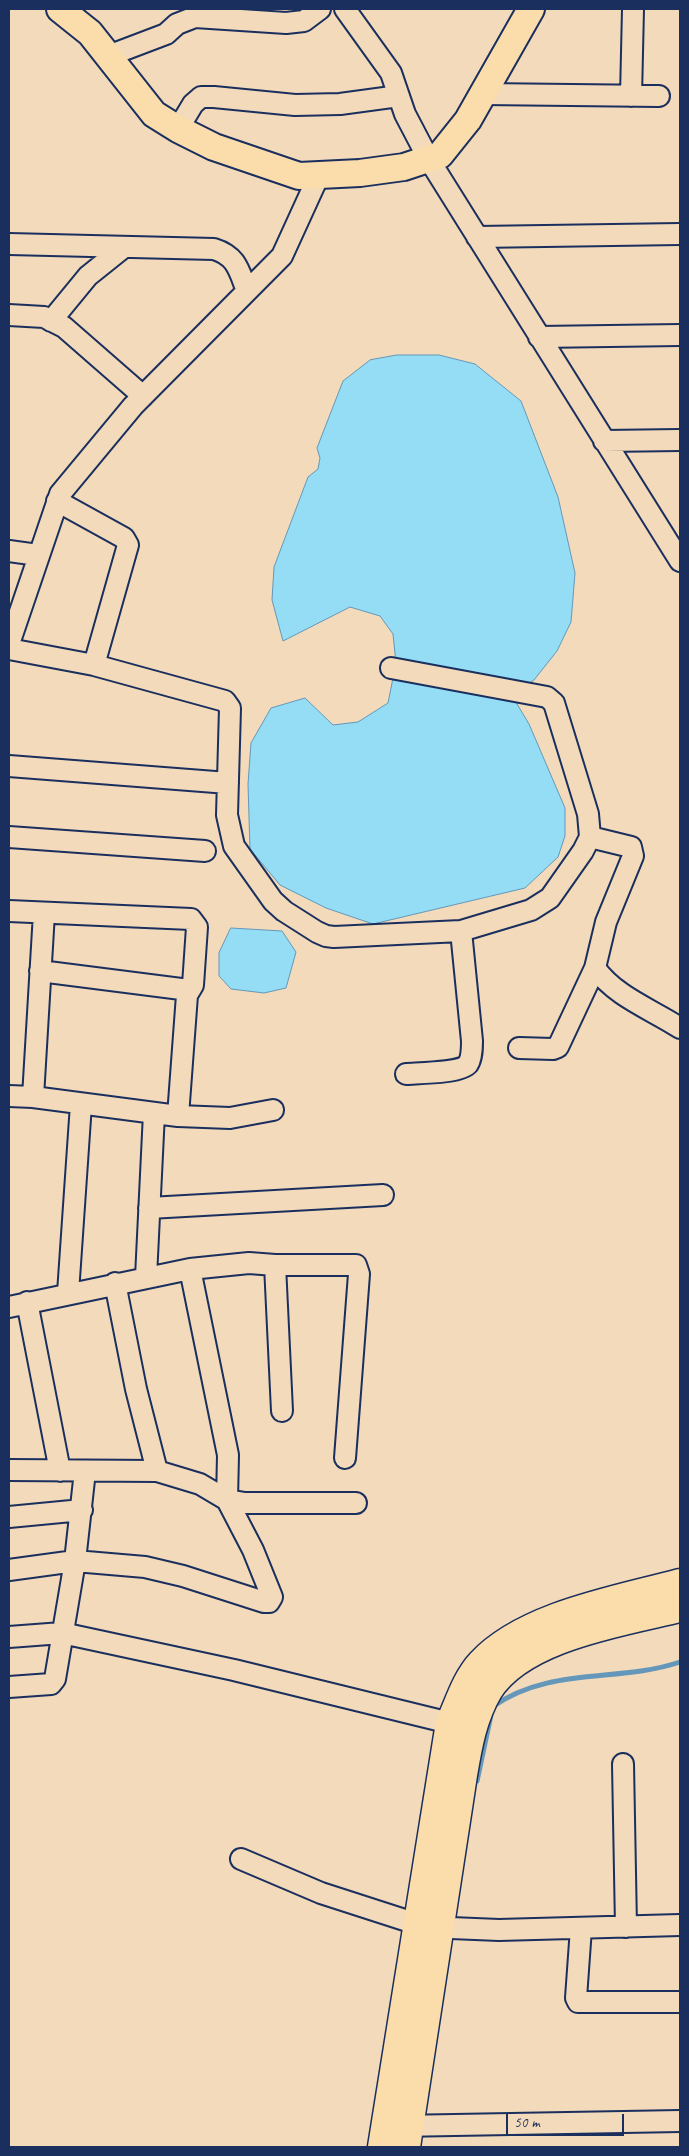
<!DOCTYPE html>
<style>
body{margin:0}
#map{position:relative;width:689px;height:2156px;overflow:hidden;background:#f2daba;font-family:Caveat,sans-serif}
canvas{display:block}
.frame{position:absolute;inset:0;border:10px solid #1b2f5e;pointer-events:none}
.scale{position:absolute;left:506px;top:2114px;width:118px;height:22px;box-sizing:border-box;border:2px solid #1b2f5e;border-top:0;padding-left:6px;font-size:15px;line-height:18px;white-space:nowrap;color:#1b2f5e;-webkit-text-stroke:4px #f2daba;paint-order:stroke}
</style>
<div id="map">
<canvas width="689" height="2156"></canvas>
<div class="frame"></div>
<div class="scale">50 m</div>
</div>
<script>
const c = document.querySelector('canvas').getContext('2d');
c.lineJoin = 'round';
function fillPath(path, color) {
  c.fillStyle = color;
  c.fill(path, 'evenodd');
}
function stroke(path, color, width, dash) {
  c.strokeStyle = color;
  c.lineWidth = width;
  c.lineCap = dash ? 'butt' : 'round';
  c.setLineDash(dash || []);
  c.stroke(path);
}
const water = new Path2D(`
 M 397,355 L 439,355 L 475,364 L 521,401 L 558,497 L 575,573 L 571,622 L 557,651 L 534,680 L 511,694 L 529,724 L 565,808 L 565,836 L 558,857 L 525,888 L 373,924 L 326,908 L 280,885 L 250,849 L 248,784 L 251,743 L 271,708 L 305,698 L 333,725 L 358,722 L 388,703 L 396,663 L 393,634 L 380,616 L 350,607 L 283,641 L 272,600 L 274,567 L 308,477 L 318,469 L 320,458 L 317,448 L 343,381 L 370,360 Z
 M 231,928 L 282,931 L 296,952 L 286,988 L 264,993 L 231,989 L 219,976 L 219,953 Z`);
const stream = new Path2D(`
 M 492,1707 C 550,1666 618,1683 680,1662
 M 477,1781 L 491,1715`);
const minor = new Path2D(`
 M 345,9 L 391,73 L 405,114 L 428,158 L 680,561
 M 108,56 L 166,34 L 177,24 L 195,17 L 286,23 L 304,21 L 320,9
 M 483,94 L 659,96
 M 631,96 L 633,9
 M 178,129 L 193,104 L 201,97 L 214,97 L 295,105 L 340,104 L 399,96
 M 477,237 L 680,234
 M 9,244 L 214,249 C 237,256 239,271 247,291
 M 9,315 L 44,317 L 64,327 L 143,396
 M 51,321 L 88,276 L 123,248
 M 539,337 L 680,335
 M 604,441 L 680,440
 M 57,501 L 124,538 L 128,545 L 94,665
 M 9,551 L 38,555
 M 9,644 L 60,494 L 133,406 L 282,256 L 319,175
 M 9,649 L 94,665 L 225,701 L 230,708 L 227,815 L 234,846 L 273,901 L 284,911 L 317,932 L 326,936 L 334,937 L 461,931 L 531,910 L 550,898 L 583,851 L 590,837 L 588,814 L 554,703 L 547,697 L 391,668
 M 9,766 L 228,783
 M 9,837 L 205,851
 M 9,911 L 191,919 L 197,927 L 193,985 L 187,995 L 178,1116
 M 595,968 C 616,997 651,1009 680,1028
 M 40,971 L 189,990
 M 519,1048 L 553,1049 L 558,1047 L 595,968 L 606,922 L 633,856 L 631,847 L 590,837
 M 406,1074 C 419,1073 461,1073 468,1064 C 472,1058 472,1048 472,1041 L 461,931
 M 9,1096 L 33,1097 L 178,1116 L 230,1118 L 273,1110
 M 33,1097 L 44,913
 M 149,1208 L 383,1195
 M 275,1265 L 282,1411
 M 190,1269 L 228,1455 L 227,1500 L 245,1503 L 356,1503
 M 146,1277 L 154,1113
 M 115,1283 L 136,1389 L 157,1471
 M 68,1293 L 81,1104
 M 27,1302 L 60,1471
 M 9,1307 L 190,1269 L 249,1263 L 275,1265 L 356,1265 L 359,1274 L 345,1458
 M 9,1470 L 157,1471 L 200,1484 L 227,1500 L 253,1550 L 272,1597 L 269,1602 L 264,1602 L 183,1576 L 145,1567 L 75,1561 L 9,1570
 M 9,1517 L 82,1510
 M 9,1637 L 62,1633 L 234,1670 L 450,1723
 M 9,1687 L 51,1684 L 55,1679 L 75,1561 L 85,1471
 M 623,1764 L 626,1927
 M 241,1859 L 321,1893 L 417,1924
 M 427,1927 L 499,1930 L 680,1925
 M 581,1928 L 576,1998 L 578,2002 L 680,2002
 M 398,2126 L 680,2121`);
const major = new Path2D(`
 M 60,9 L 90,33 L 154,114 L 178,129 L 214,147 L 299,176 L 360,173 L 404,167 L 440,155 L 468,120 L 531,9`);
const highway = new Path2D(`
 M 382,2147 L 450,1723 C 459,1703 466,1679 481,1663 C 526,1615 618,1600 680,1583
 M 406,2147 L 463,1775 C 468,1745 473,1717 488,1691 C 521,1637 622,1622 680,1608`);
fillPath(water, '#94ddf5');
stroke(water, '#6497b9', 1);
stroke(stream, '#6497b9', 5);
stroke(minor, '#1b2f5e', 24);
stroke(major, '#1b2f5e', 30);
stroke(highway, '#1b2f5e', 31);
stroke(minor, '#f2daba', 20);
stroke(major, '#faddab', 26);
stroke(highway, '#faddab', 28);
</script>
